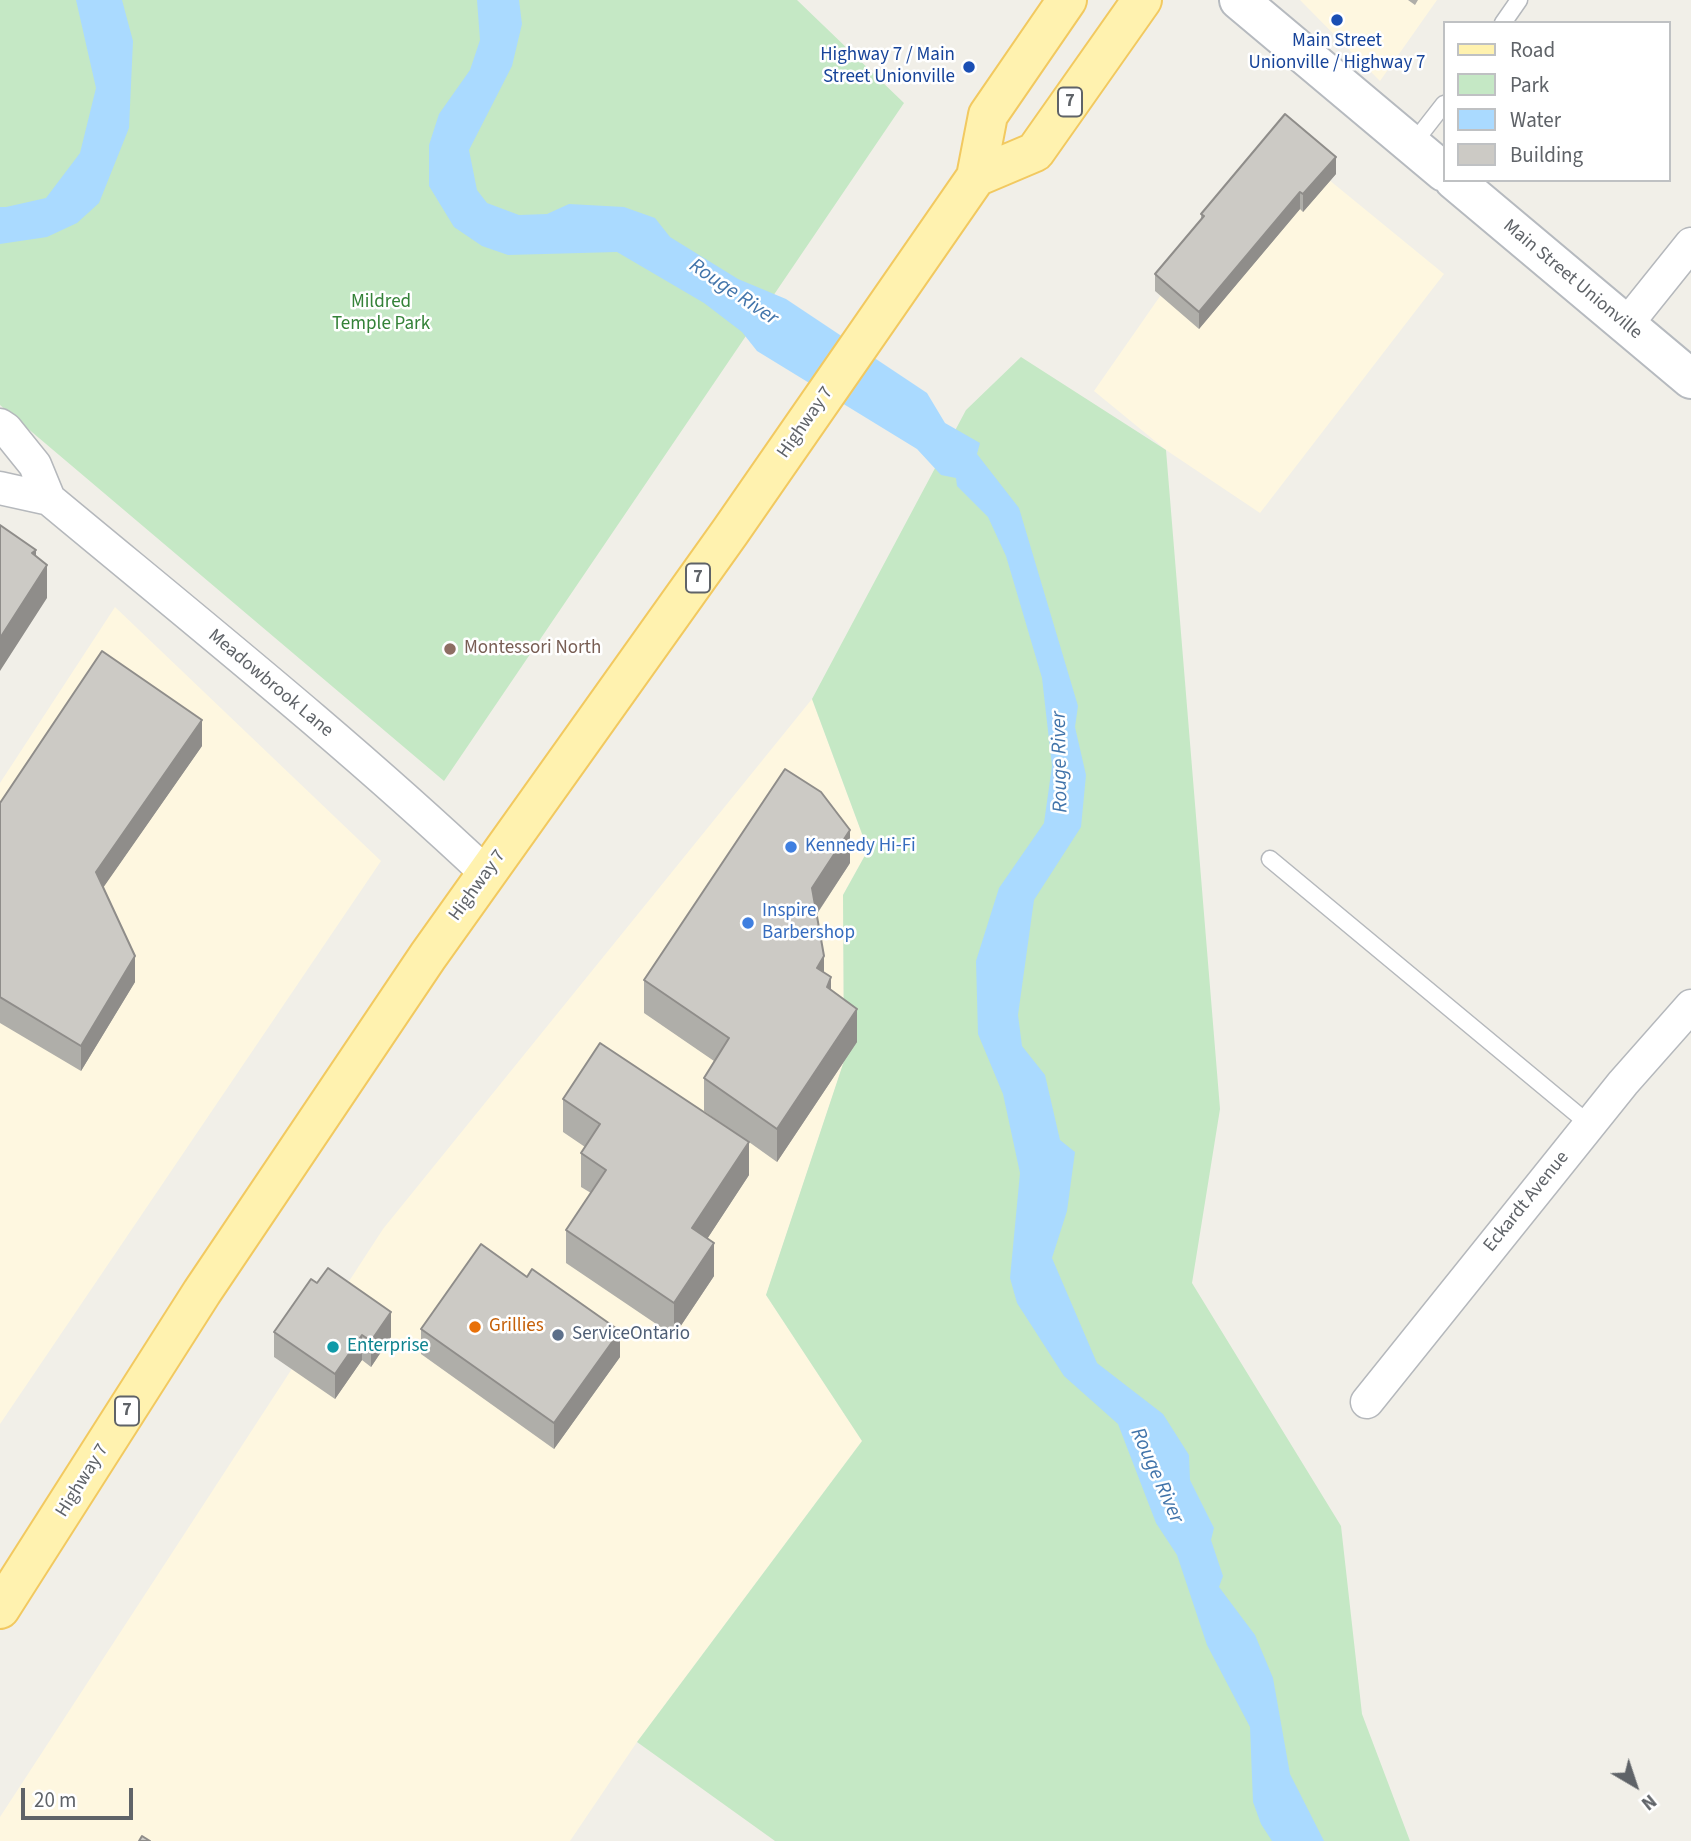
<!DOCTYPE html>
<style>
body{margin:0}
#map{position:relative;width:1691px;height:1841px;overflow:hidden;background:#f1efe8;font-family:"Source Sans 3",sans-serif}
canvas{display:block}
.legend{position:absolute;left:1443px;top:21px;width:228px;height:161px;box-sizing:border-box;background:#fff;border:2px solid #bfc1c3;margin:0;padding:9px 12px;list-style:none;font-size:21px;color:#5f6368}
.legend li{display:flex;align-items:center;gap:14px;height:35px}
.legend b{width:35px;border:2px solid #bfc1c3}
.north{position:absolute;left:1600px;top:1750px;width:70px;height:70px;-webkit-text-stroke:5px #fff;paint-order:stroke;rotate:141deg;font-size:19px;font-weight:700;line-height:28px;text-align:center;color:#5f6368}
.north::after{content:'';display:block;margin:auto;width:24px;height:32px;background:#5f6368;clip-path:polygon(50% 0,100% 100%,50% 72%,0 100%)}
.scale{position:absolute;left:21px;top:1788px;width:112px;height:32px;box-sizing:border-box;border:4px solid #5f6368;border-top:0;padding-left:9px;font-size:21px;line-height:24px;white-space:nowrap;color:#5f6368;-webkit-text-stroke:5px #fff;paint-order:stroke}
</style>
<div id="map">
<canvas width="1691" height="1841"></canvas>
<ul class="legend">
<li><b style="height:9px;background:#fff2af"></b>Road</li>
<li><b style="height:19px;background:#c5e8c5"></b>Park</li>
<li><b style="height:19px;background:#aadaff"></b>Water</li>
<li><b style="height:19px;background:#cccac5"></b>Building</li>
</ul>
<div class="north">N</div>
<div class="scale">20 m</div>
</div>
<script>
const c = document.querySelector('canvas').getContext('2d');
c.lineJoin = 'round';
function fillPath(path, color) {
  c.fillStyle = color;
  c.fill(path, 'evenodd');
}
function stroke(path, color, width, dash) {
  c.strokeStyle = color;
  c.lineWidth = width;
  c.lineCap = dash ? 'butt' : 'round';
  c.setLineDash(dash || []);
  c.stroke(path);
}
function write(font, color, halo, rows, align = 'center') {
  c.font = font + ' "Source Sans 3",sans-serif';
  c.lineWidth = 5;
  c.setLineDash([]);
  c.textBaseline = 'middle';
  c.strokeStyle = halo;
  c.fillStyle = color;
  for (const [text, x, y, turn = 0] of rows) {
    c.save();
    c.translate(x, y);
    c.rotate((+turn || 0) * Math.PI / 180);
    c.textAlign = isNaN(turn) ? turn : align;
    if (halo) c.strokeText(text, 0, 0);
    c.fillText(text, 0, 0);
    c.restore();
  }
}
const commercial = new Path2D(`
 M 1300,0 L 1437,0 L 1380,81 Z
 M 1273,134 L 1444,274 L 1260,513 L 1166,450 L 1094,391 Z
 M 115,607 L 381,861 L 0,1424 L 0,783 Z
 M 812,699 L 868,850 L 843,895 L 844,1061 L 766,1295 L 862,1441 L 637,1742 L 570,1841 L 0,1841 L 0,1817 L 383,1229 Z`);
const green = new Path2D(`
 M 0,0 L 797,0 L 904,103 L 444,781 L 0,405 Z
 M 1021,357 L 1166,450 L 1220,1109 L 1192,1283 L 1341,1526 L 1362,1714 L 1410,1841 L 775,1841 L 637,1742 L 862,1441 L 766,1295 L 844,1061 L 843,895 L 868,850 L 812,699 L 966,410 Z`);
const water = new Path2D(`
 M 76,0 L 122,0 L 133,41 L 129,128 L 99,203 L 77,223 L 47,237 L 0,244 L 0,207 L 6,207 L 46,198 L 80,153 L 96,88 Z
 M 477,0 L 519,0 L 522,24 L 512,66 L 469,150 L 477,190 L 487,203 L 519,215 L 547,214 L 569,204 L 624,207 L 655,218 L 670,237 L 738,279 L 786,299 L 927,393 L 945,423 L 980,443 L 977,454 L 1019,508 L 1078,706 L 1075,727 L 1086,775 L 1081,827 L 1034,900 L 1018,1015 L 1022,1046 L 1045,1075 L 1060,1140 L 1075,1152 L 1067,1211 L 1052,1258 L 1097,1363 L 1163,1414 L 1189,1455 L 1190,1480 L 1214,1528 L 1211,1540 L 1223,1576 L 1219,1587 L 1255,1635 L 1273,1678 L 1290,1774 L 1324,1841 L 1272,1841 L 1261,1824 L 1253,1802 L 1250,1727 L 1207,1645 L 1177,1555 L 1156,1523 L 1118,1424 L 1064,1376 L 1017,1303 L 1010,1278 L 1020,1173 L 1003,1094 L 978,1034 L 976,961 L 999,888 L 1044,823 L 1052,766 L 1042,678 L 1006,556 L 988,517 L 957,486 L 956,478 L 941,475 L 917,449 L 757,351 L 742,332 L 704,303 L 617,252 L 508,255 L 482,246 L 454,227 L 429,186 L 429,145 L 439,114 L 470,70 L 480,40 Z`);
const service = new Path2D(`
 M 1503,23 L 1519,0
 M 1412,145 L 1444,104
 M 1270,859 L 1589,1124`);
const minor = new Path2D(`
 M 1626,325 L 1691,244
 M 0,425 L 6,429 L 35,465 L 49,499
 M 0,488 L 49,499 C 197,622 347,742 487,874
 M 1367,1402 L 1623,1083 L 1691,1006`);
const secondary = new Path2D(`
 M 1239,0 L 1444,172
 M 1454,180 L 1691,379`);
const primary = new Path2D(`
 M 976,177 L 1035,152 L 1142,0
 M 0,1609 L 202,1292 L 428,956 L 730,532 L 976,177 L 988,115 L 1067,0`);
const wall = new Path2D(`
 M 1408,0 L 1418,0 L 1415,5 Z
 M 1336,174 L 1303,212 L 1300,209 L 1199,329 L 1155,291 L 1155,274 L 1201,220 L 1201,214 Z
 M 202,746 L 103,887 L 135,982 L 81,1071 L 0,1023 L 0,803 Z
 M 850,863 L 817,914 L 824,972 L 831,990 L 857,1042 L 777,1162 L 749,1142 L 749,1175 L 707,1239 L 714,1276 L 674,1336 L 566,1263 L 566,1230 L 591,1193 L 581,1187 L 581,1153 L 585,1147 L 563,1132 L 563,1099 L 744,1139 L 704,1111 L 704,1078 L 714,1061 L 644,1013 L 644,980 Z
 M 311,1279 L 391,1337 L 371,1367 L 362,1360 L 335,1399 L 274,1357 L 274,1332 Z
 M 421,1329 L 620,1357 L 554,1449 L 421,1354 Z`);
const shadedWall = new Path2D(`
 M 1336,157 L 1336,174 L 1303,212 L 1303,194 Z
 M 1300,192 L 1300,209 L 1199,329 L 1199,312 Z
 M 36,550 L 36,581 L 47,565 L 47,598 L 0,671 L 0,638 L 32,553 Z
 M 202,720 L 202,746 L 96,898 L 96,872 Z
 M 850,830 L 850,863 L 812,921 L 812,888 Z
 M 135,956 L 135,982 L 81,1071 L 81,1046 Z
 M 824,956 L 824,989 L 817,968 Z
 M 831,977 L 831,1010 L 827,987 Z
 M 857,1009 L 857,1042 L 777,1162 L 777,1129 Z
 M 749,1142 L 749,1175 L 692,1262 L 692,1228 Z
 M 714,1243 L 714,1276 L 674,1336 L 674,1303 Z
 M 391,1312 L 391,1337 L 371,1367 L 371,1341 Z
 M 620,1331 L 620,1357 L 554,1449 L 554,1423 Z
 M 362,1335 L 362,1360 L 335,1399 L 335,1374 Z`);
const building = new Path2D(`
 M 1285,114 L 1336,157 L 1303,194 L 1300,192 L 1199,312 L 1155,274 L 1204,216 L 1201,214 Z
 M 0,525 L 36,550 L 32,553 L 47,565 L 0,638 Z
 M 102,651 L 202,720 L 96,872 L 135,956 L 81,1046 L 0,997 L 0,803 Z
 M 785,769 L 821,792 L 850,830 L 812,888 L 824,956 L 817,968 L 831,977 L 827,987 L 857,1009 L 777,1129 L 704,1078 L 729,1038 L 644,980 Z
 M 600,1043 L 749,1142 L 692,1228 L 714,1243 L 674,1303 L 566,1230 L 606,1170 L 581,1153 L 600,1124 L 563,1099 Z
 M 481,1244 L 527,1277 L 532,1269 L 620,1331 L 554,1423 L 421,1329 Z
 M 328,1268 L 391,1312 L 371,1341 L 362,1335 L 335,1374 L 274,1332 L 311,1279 L 317,1283 Z
 M 142,1836 L 150,1841 L 139,1841 Z`);
const markers = [
 [1337,20,7,"#1a4fb4"],
 [969,67,7,"#1a4fb4"],
 [450,649,7,"#8d6e63"],
 [791,847,7,"#3f7fe0"],
 [748,923,7,"#3f7fe0"],
 [475,1327,7,"#e8710a"],
 [558,1335,7,"#5c6f8a"],
 [333,1347,7,"#0f9aa8"]
];
const shields = [
 [1070,102,24],
 [698,578,24],
 [127,1411,24]
];
const shieldNames = [
 ["7",1070,102],
 ["7",698,578],
 ["7",127,1411]
];
const transitNames = [
 ["Main Street",1337,42],
 ["Unionville / Highway 7",1337,64],
 ["Highway 7 / Main",955,56,"right"],
 ["Street Unionville",955,78,"right"]
];
const streetNames = [
 ["Main Street Unionville",1572,280,40],
 ["Highway 7",806,423,-55],
 ["Meadowbrook Lane",270,684,40],
 ["Highway 7",478,886,-54],
 ["Eckardt Avenue",1527,1202,-51],
 ["Highway 7",83,1481,-58]
];
const parkNames = [
 ["Mildred",381,303],
 ["Temple Park",381,325]
];
const educationNames = [
 ["Montessori North",464,649]
];
const shopNames = [
 ["Kennedy Hi-Fi",805,847],
 ["Inspire",762,912],
 ["Barbershop",762,934]
];
const foodNames = [
 ["Grillies",489,1327]
];
const serviceNames = [
 ["ServiceOntario",572,1335]
];
const cultureNames = [
 ["Enterprise",347,1347]
];
const waterNames = [
 ["Rouge River",733,293,34],
 ["Rouge River",1061,762,-91],
 ["Rouge River",1156,1476,66]
];
fillPath(commercial, '#fef7e0');
fillPath(green, '#c5e8c5');
fillPath(water, '#aadaff');
stroke(service, '#b5b8bc', 19);
stroke(minor, '#b5b8bc', 35);
stroke(secondary, '#b6babf', 42);
stroke(primary, '#f2c960', 42);
stroke(service, '#fff', 16);
stroke(minor, '#fff', 32);
stroke(secondary, '#fff', 38);
stroke(primary, '#fff2af', 38);
fillPath(wall, '#afaea9');
fillPath(shadedWall, '#8f8d8a');
fillPath(building, '#cccac5');
stroke(building, '#8f8d8a', 2);
for (const [x, y, r, color] of markers) {
  const dot = new Path2D();
  dot.arc(x, y, r, 0, 2 * Math.PI);
  c.fillStyle = color;
  c.fill(dot);
  stroke(dot, '#fff', 2.5);
}
for (const [x, y, w] of shields) {
  const box = new Path2D();
  box.roundRect(x - w / 2, y - 14.5, w, 29, 5);
  c.fillStyle = '#fff';
  c.fill(box);
  stroke(box, '#5f6368', 2);
}
write('bold 18px', '#5f6368', null, shieldNames);
write('19px', '#164399', '#fff', transitNames);
write('19px', '#5f6368', '#fff', streetNames);
write('19px', '#348238', '#fff', parkNames);
write('19px', '#785e54', '#fff', educationNames, 'left');
write('19px', '#366cbe', '#fff', shopNames, 'left');
write('19px', '#c56008', '#fff', foodNames, 'left');
write('19px', '#4e5e75', '#fff', serviceNames, 'left');
write('19px', '#0d838f', '#fff', cultureNames, 'left');
write('italic 21px', '#4174aa', '#fff', waterNames);
</script>
